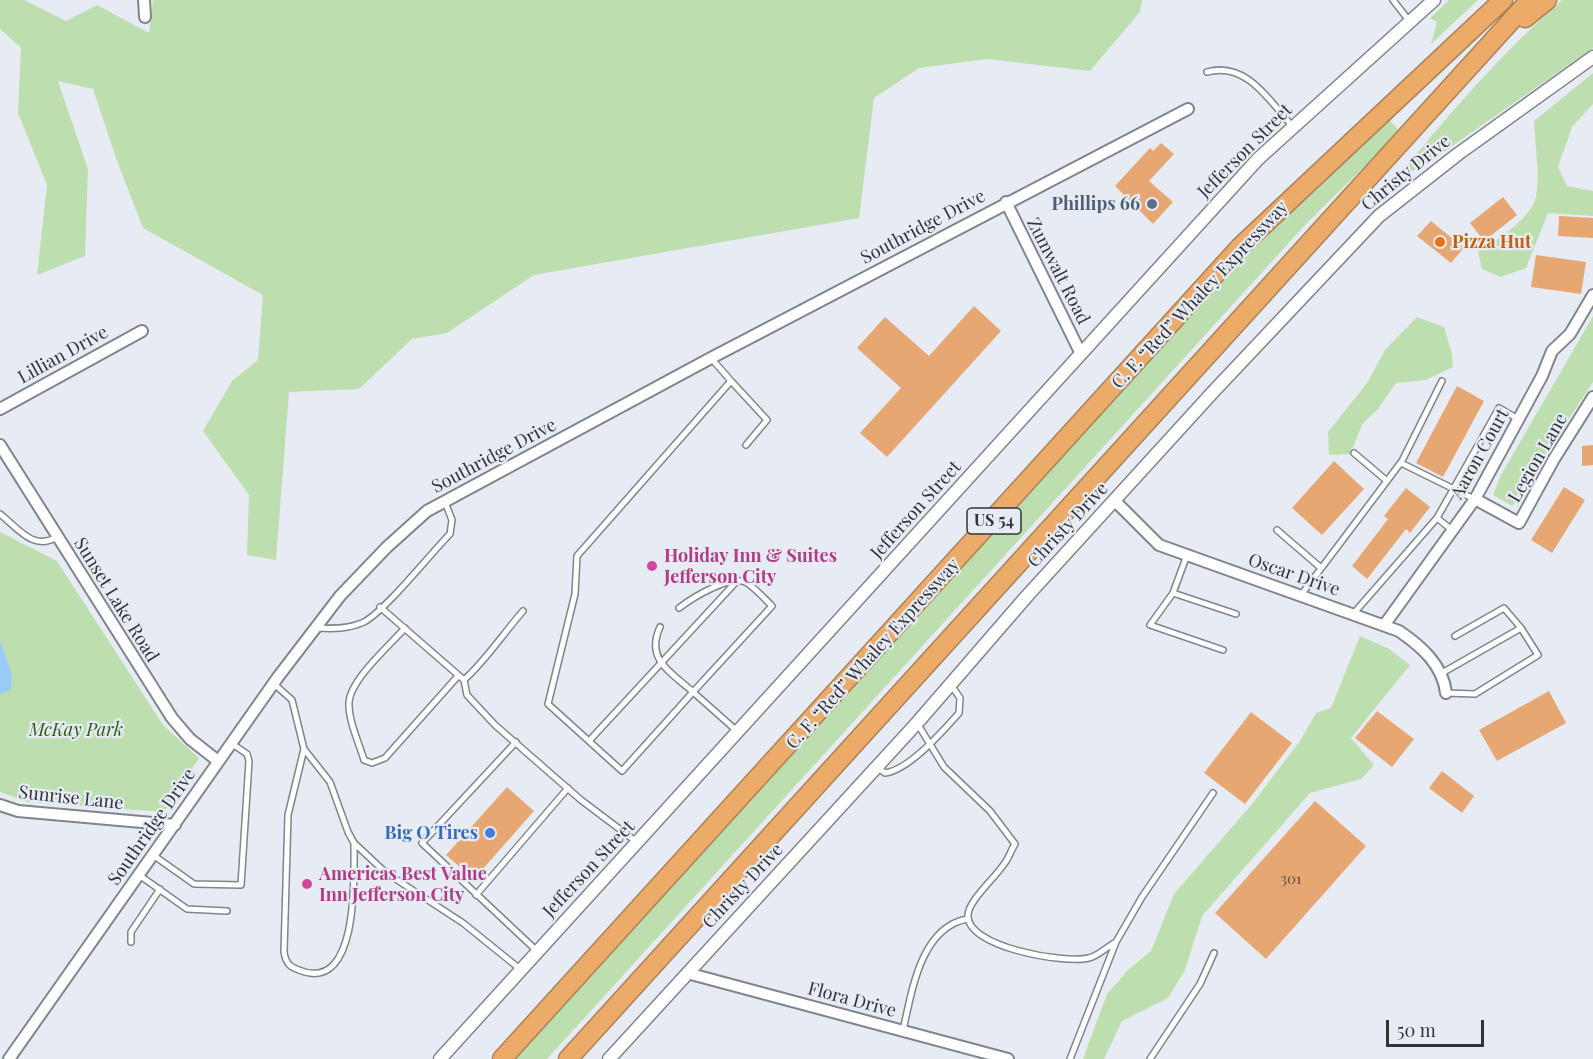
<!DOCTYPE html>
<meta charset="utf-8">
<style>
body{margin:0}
#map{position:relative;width:1593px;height:1059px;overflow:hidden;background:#e7ecf4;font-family:"Playfair Display",serif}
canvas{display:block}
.scale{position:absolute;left:1386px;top:1020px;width:98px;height:27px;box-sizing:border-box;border:3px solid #313336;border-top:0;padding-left:8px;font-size:18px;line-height:21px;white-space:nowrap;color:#313336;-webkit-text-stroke:4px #e7ecf4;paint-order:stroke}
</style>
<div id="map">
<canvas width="1593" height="1059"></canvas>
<div class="scale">50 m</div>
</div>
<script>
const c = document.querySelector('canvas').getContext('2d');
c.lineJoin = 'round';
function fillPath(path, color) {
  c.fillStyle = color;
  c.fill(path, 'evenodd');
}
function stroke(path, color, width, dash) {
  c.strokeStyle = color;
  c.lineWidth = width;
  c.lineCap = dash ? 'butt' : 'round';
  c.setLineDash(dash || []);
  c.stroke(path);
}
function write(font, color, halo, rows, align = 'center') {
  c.font = font + ' "Playfair Display",serif';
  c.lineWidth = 4.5;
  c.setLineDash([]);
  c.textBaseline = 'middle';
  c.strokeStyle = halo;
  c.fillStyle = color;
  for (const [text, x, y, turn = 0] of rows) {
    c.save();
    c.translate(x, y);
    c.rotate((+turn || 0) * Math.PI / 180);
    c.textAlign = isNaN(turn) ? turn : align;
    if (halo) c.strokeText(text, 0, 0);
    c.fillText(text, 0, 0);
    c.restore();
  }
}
const green = new Path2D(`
 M 0,0 L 24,0 L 66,21 L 97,5 L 149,33 L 153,0 L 1142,0 L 1140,12 L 1090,71 L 987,59 L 919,68 L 874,98 L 859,218 L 534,275 L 447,333 L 412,339 L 359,389 L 289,392 L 276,560 L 247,555 L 249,495 L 203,431 L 232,381 L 258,360 L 263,295 L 143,228 L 117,161 L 93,89 L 58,81 L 88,169 L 85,256 L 37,275 L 47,185 L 18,113 L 21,48 L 0,29 Z
 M 1449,0 L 1478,0 L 1431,44 L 1437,22 L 1430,18 Z
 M 1562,0 L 1593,0 L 1593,48 L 1432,160 L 1396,180 C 1446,116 1501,54 1562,0 Z
 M 1593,73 L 1593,104 L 1572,127 L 1558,167 L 1567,186 L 1593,191 L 1593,216 L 1548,213 L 1526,268 L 1500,277 L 1482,269 L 1478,251 C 1496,242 1532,217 1536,197 C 1540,173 1535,145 1534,121 Z
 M 1388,119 L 1400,131 L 1305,225 L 547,1059 L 512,1059 L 1258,241 Z
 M 1593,316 L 1593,382 L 1512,506 L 1493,495 L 1501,475 Z
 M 1417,317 L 1444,327 L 1452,354 L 1453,367 L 1426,380 L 1396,383 L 1378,409 L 1363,423 L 1350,454 L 1329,455 L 1328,432 L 1367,383 L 1385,350 Z
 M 0,532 L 57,561 L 163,725 L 199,758 L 164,812 L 28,802 L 0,792 Z
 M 1360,636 L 1389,649 L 1410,665 L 1351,738 L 1374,765 L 1361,779 L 1310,793 L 1202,916 L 1185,970 L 1168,998 L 1122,1021 L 1104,1059 L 1083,1059 L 1107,994 L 1129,969 L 1151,951 L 1174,894 L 1252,804 L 1300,741 L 1316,713 L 1331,708 Z`);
const water = new Path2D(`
 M 0,640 L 12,675 L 11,690 L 0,694 Z`);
const building = new Path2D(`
 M 1161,143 L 1174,154 L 1149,181 L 1173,202 L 1153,224 L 1115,186 L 1150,148 L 1153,151 Z
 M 1503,197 L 1517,215 L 1484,241 L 1470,223 Z
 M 1559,216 L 1593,218 L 1593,238 L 1558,236 Z
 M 1431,221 L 1464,248 L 1451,263 L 1417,236 Z
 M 1536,255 L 1586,262 L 1581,294 L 1531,287 Z
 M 974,306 L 1001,331 L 887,457 L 860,433 L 901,388 L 857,348 L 885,317 L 929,356 Z
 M 1457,386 L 1484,401 L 1443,477 L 1416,463 Z
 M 1593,445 L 1593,465 L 1582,466 L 1582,446 Z
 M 1334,461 L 1364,489 L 1322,535 L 1292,508 Z
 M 1564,487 L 1585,500 L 1552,553 L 1531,540 Z
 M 1406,488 L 1430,507 L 1410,533 L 1406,529 L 1367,579 L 1352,566 L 1388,519 L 1384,516 Z
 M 1549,691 L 1566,723 L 1497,761 L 1479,730 Z
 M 1377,711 L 1414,739 L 1392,767 L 1355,738 Z
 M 1251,712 L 1292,743 L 1245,804 L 1204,773 Z
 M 1442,771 L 1474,796 L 1462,813 L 1429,788 Z
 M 507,787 L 534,811 L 474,879 L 446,855 Z
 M 1315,801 L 1366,846 L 1266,959 L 1215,913 Z`);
const service = new Path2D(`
 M 1393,0 L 1410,22
 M 1207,72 C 1246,61 1269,100 1292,126
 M 711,358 L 731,381 L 577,556 L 575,594 L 548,704 L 622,771 L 693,692 L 737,731
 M 731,381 L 767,420 L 746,445
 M 1354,453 L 1387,481
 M 1401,463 L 1474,499
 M 0,514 C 19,529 33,551 57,537
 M 1437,518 L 1499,408 L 1518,419
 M 1277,530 L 1321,568
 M 1187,555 L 1173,593 L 1150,625 L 1223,650
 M 1173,593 L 1236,614
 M 1301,595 L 1402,461 L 1442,381
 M 380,607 L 464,680 C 486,660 503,634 523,611
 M 1354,613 L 1437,518 L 1452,530
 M 660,627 C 645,660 671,672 693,692 L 772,606 C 764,598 756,589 747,583 C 732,573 692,598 679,608
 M 317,628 C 333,629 349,629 364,622 C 386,610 430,554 450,534 L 452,520 L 445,502
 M 405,628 C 389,646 351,679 349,702 C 348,720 359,743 364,760 L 372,763 L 385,758 L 458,676
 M 1455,636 L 1504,608 L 1521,628
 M 1442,673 L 1521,628 L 1538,655 L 1475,694 L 1446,693
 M 464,680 L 467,695 L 495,725 L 581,800 L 638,843
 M 273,683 L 292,700 L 304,749 L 330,782 L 348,832 L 354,843 L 385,872 L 463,923 L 520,969
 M 917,723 L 944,767 L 990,811 L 1015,844 C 1011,850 1009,858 1004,864 C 996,877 968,901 968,915 C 966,947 1064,964 1089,958 C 1098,956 1108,946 1116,942
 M 589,741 L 736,582
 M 516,742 L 422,843 L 537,951
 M 304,749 L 288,815 L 284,952 C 286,966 292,968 305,972 C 359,987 354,874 354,843
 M 877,767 L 885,773 C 909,770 943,731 959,713 L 960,698 L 951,685
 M 153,855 L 194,884 L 241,885 L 249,761 L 247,754 L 231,743
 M 139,875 L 187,909 L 227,911
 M 476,895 L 568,788
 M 131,942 L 131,932 L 160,889
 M 903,1030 C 912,992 920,928 967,919
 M 1070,1059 L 1116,942 L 1142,897 L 1213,793
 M 1150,1059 L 1200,984 L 1214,953`);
const minor = new Path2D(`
 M 144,0 L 145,17
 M 1006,202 L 1081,354
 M 0,409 L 142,331
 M 0,445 L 172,718 L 190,739 L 218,761
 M 1475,499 L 1519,523 L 1554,459 L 1593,397
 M 1115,501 L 1159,545 L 1399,631 C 1421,646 1443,665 1446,693
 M 1385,624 L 1475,499 L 1542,376 L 1552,351 L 1570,334 L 1593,295
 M 0,805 L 18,811 L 175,825
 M 687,973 L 1008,1059
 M 9,1059 L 278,677 L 340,596 L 387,547 L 427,511 L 711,358 L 1188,109`);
const tertiary = new Path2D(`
 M 440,1059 L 1258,159 L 1434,0
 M 609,1059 L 917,723 L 1027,596 L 1213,392 L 1379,216 L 1458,154 L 1593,57`);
const motorway = new Path2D(`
 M 1525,18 L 1547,0
 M 502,1059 L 1240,247 L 1503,0
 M 568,1059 L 1530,0`);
const markers = [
 [1152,204,6,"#5c6f8a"],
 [1440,242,6,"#e8710a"],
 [652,566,6,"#d1479c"],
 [490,833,6,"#3f7fe0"],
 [307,884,6,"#d1479c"]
];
const numberNames = [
 ["301",1291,879]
];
const shields = [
 [994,521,54]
];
const shieldNames = [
 ["US 54",994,521]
];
const streetNames = [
 ["Jefferson Street",1245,151,-45],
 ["Christy Drive",1406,173,-39],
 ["Southridge Drive",923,227,-28],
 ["Zumwalt Road",1058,271,63],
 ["C. F. “Red” Whaley Expressway",1200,295,-47],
 ["Lillian Drive",63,355,-29],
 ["Aaron Court",1480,454,-61],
 ["Southridge Drive",494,456,-28],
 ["Legion Lane",1538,458,-60],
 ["Jefferson Street",916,510,-48],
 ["Christy Drive",1068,525,-47],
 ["Oscar Drive",1294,575,19],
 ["Sunset Lake Road",116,600,58],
 ["C. F. “Red” Whaley Expressway",873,654,-48],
 ["Sunrise Lane",71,798,6],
 ["Southridge Drive",152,827,-55],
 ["Jefferson Street",589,869,-47],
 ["Christy Drive",743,886,-47],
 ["Flora Drive",852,1000,15]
];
const serviceNames = [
 ["Phillips 66",1140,204]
];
const foodNames = [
 ["Pizza Hut",1452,242]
];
const hotelNames = [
 ["Holiday Inn & Suites",664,556],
 ["Jefferson City",664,577],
 ["Americas Best Value",319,874],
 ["Inn Jefferson City",319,895]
];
const parkNames = [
 ["McKay Park",76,730]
];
const shopNames = [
 ["Big O Tires",478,833]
];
fillPath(green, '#bddfaf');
fillPath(water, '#9acbf8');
fillPath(building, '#e7a773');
stroke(service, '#80858c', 8);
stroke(minor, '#80858c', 14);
stroke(tertiary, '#80858c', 15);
stroke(motorway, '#ab8157', 21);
stroke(service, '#fff', 5);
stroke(minor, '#fff', 10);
stroke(tertiary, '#fff', 12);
stroke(motorway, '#ecab69', 18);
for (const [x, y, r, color] of markers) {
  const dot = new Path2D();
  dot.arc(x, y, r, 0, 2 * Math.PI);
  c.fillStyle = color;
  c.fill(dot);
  stroke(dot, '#e7ecf4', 2);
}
write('15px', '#5e5045', null, numberNames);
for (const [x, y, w] of shields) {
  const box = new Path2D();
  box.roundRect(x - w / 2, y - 13, w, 26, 4.5);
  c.fillStyle = '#e7ecf4';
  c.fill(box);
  stroke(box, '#313336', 1.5);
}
write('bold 16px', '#313336', null, shieldNames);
write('18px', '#313336', '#e7ecf4', streetNames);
write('bold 18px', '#4e5e75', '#e7ecf4', serviceNames, 'right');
write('bold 18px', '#c56008', '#e7ecf4', foodNames, 'left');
write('bold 18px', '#b23c85', '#e7ecf4', hotelNames, 'left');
write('italic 18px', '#2f5817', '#e7ecf4', parkNames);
write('bold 18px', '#366cbe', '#e7ecf4', shopNames, 'right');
</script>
